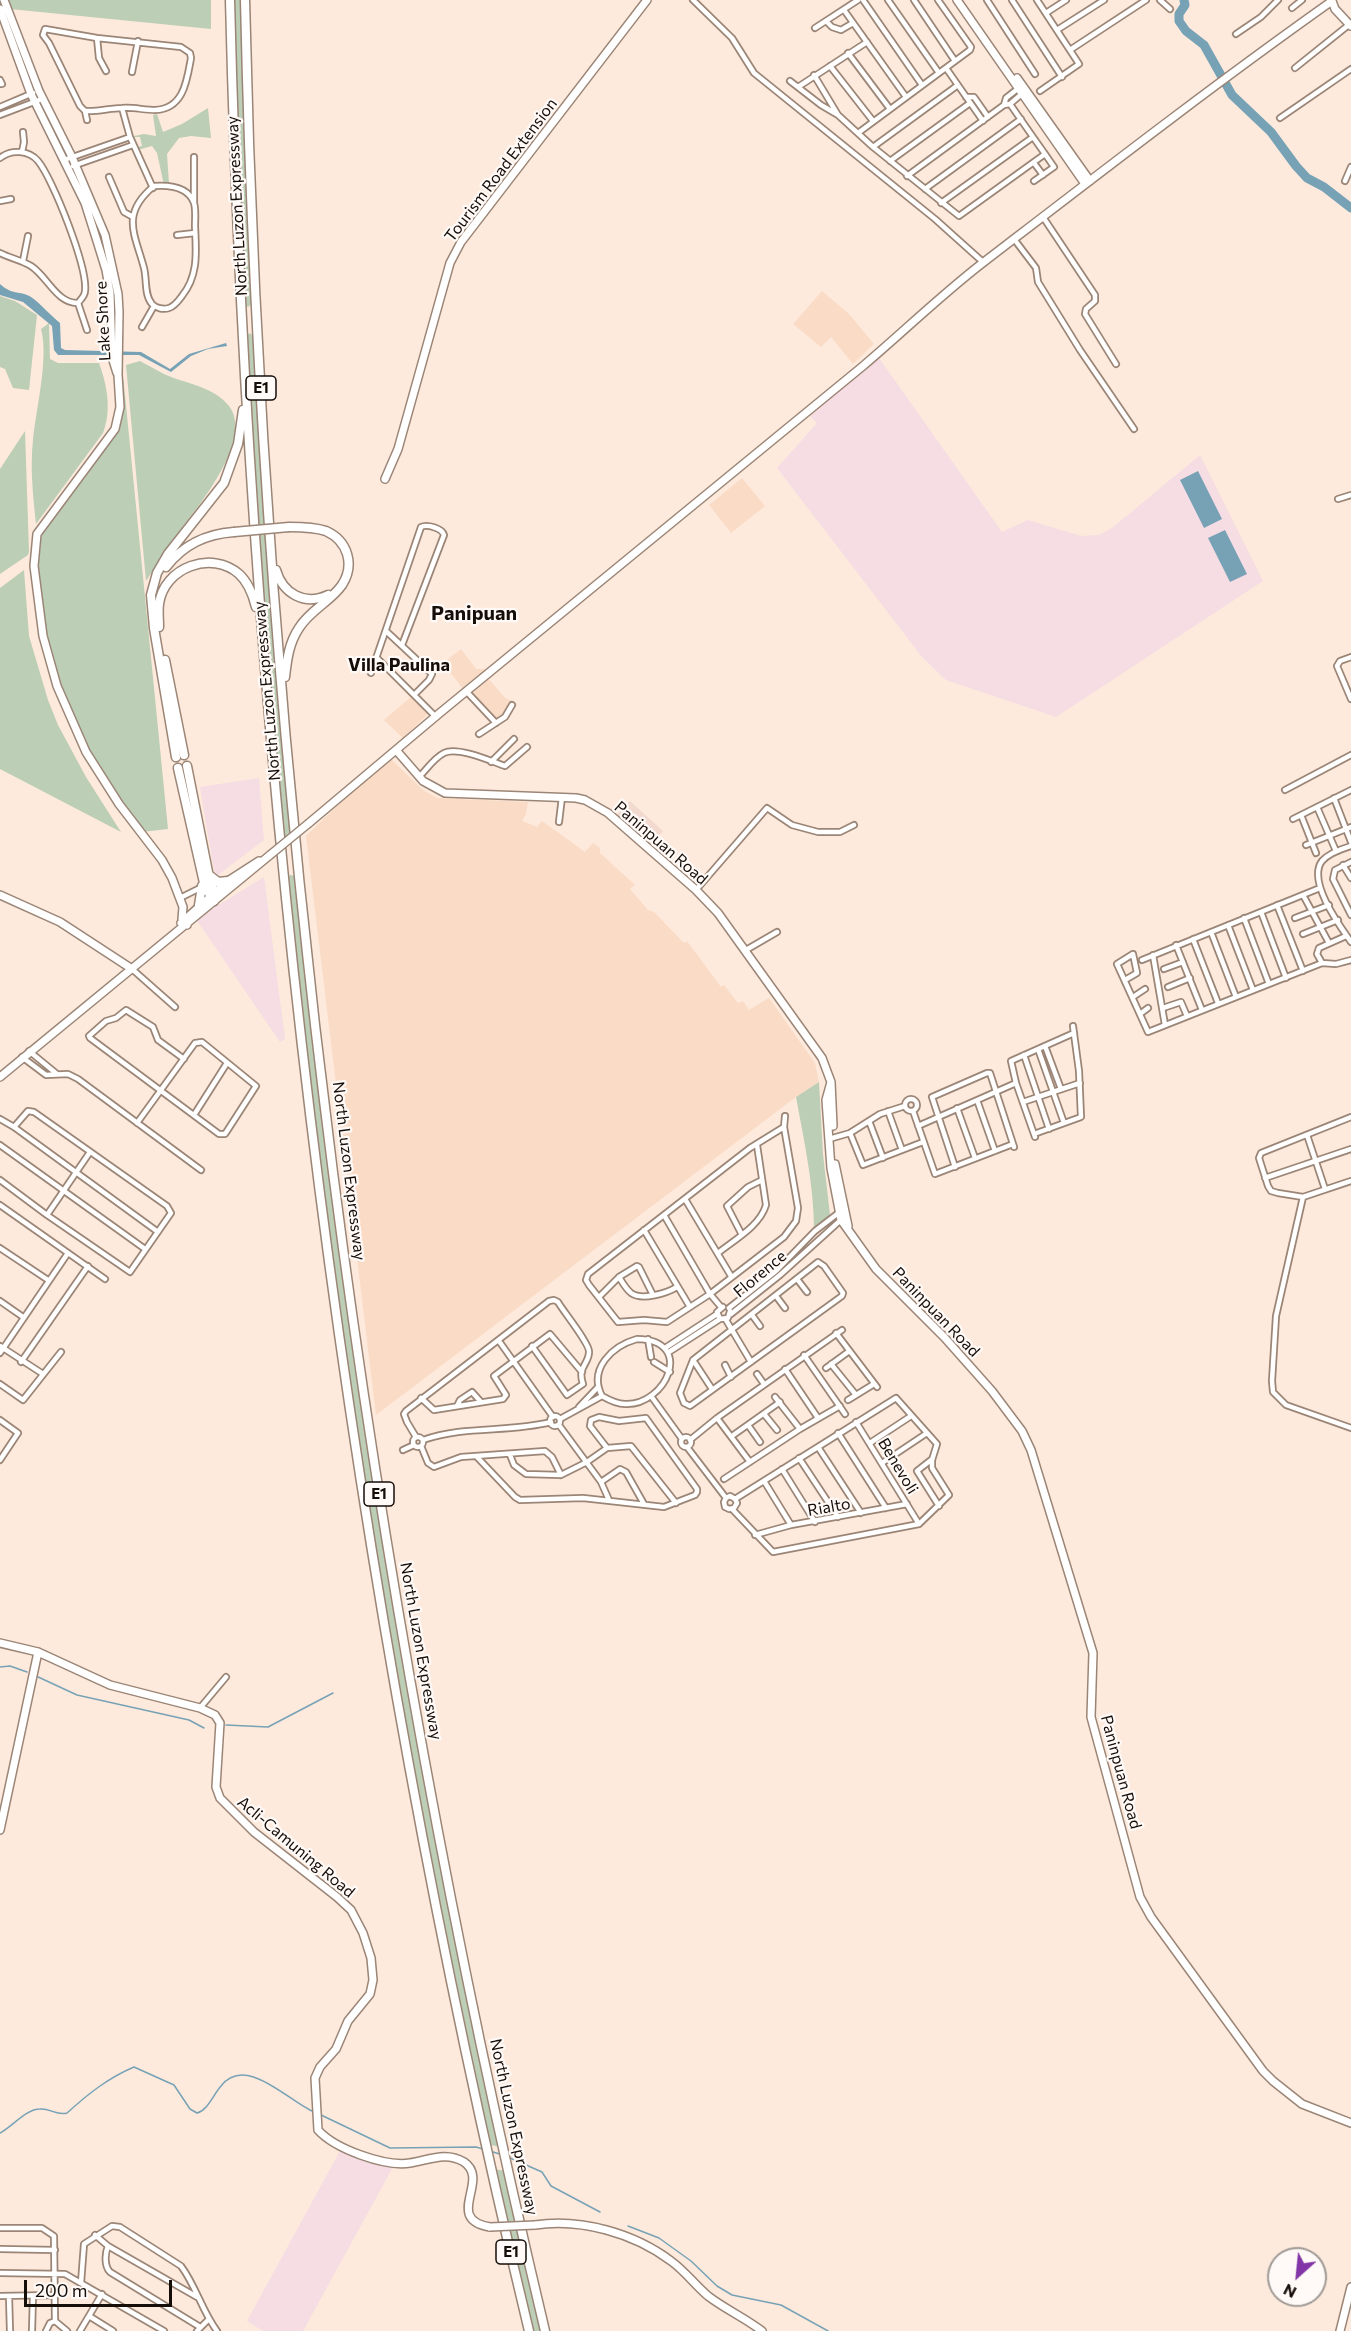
<!DOCTYPE html>
<style>
body{margin:0}
#map{position:relative;width:1351px;height:2331px;overflow:hidden;background:#fdeadc;font-family:Commissioner,sans-serif}
canvas{display:block}
.north{position:absolute;left:1267px;top:2247px;width:60px;height:60px;box-sizing:border-box;background:#fffaf7;border:2px solid #a19b97;border-radius:50%;rotate:207deg;font-size:16px;font-weight:700;line-height:24px;text-align:center;color:#150d08}
.north::after{content:'';display:block;margin:auto;width:21px;height:27px;background:#8336a7;clip-path:polygon(50% 0,100% 100%,50% 72%,0 100%)}
.scale{position:absolute;left:24px;top:2280px;width:148px;height:27px;box-sizing:border-box;border:3px solid #150d08;border-top:0;padding-left:8px;font-size:18px;line-height:21px;white-space:nowrap;color:#150d08;-webkit-text-stroke:4px #fffaf7;paint-order:stroke}
</style>
<div id="map">
<canvas width="1351" height="2331"></canvas>
<div class="north">N</div>
<div class="scale">200 m</div>
</div>
<script>
const c = document.querySelector('canvas').getContext('2d');
c.lineJoin = 'round';
function fillPath(path, color) {
  c.fillStyle = color;
  c.fill(path, 'evenodd');
}
function stroke(path, color, width, dash) {
  c.strokeStyle = color;
  c.lineWidth = width;
  c.lineCap = dash ? 'butt' : 'round';
  c.setLineDash(dash || []);
  c.stroke(path);
}
function write(font, color, halo, rows, align = 'center') {
  c.font = font + ' Commissioner,sans-serif';
  c.lineWidth = 4.5;
  c.setLineDash([]);
  c.textBaseline = 'middle';
  c.strokeStyle = halo;
  c.fillStyle = color;
  for (const [text, x, y, turn = 0] of rows) {
    c.save();
    c.translate(x, y);
    c.rotate((+turn || 0) * Math.PI / 180);
    c.textAlign = isNaN(turn) ? turn : align;
    if (halo) c.strokeText(text, 0, 0);
    c.fillText(text, 0, 0);
    c.restore();
  }
}
const built = new Path2D(`
 M 822,291 L 849,314 L 874,344 L 853,364 L 831,337 L 821,347 L 793,324 Z
 M 742,478 L 765,506 L 731,533 L 709,505 Z
 M 461,649 L 476,669 L 489,669 L 463,689 L 443,663 Z
 M 488,678 L 504,697 L 513,702 L 508,713 L 497,722 L 470,692 Z
 M 412,696 L 428,714 L 403,738 L 384,720 Z
 M 391,759 L 423,790 L 437,798 L 528,802 L 526,814 L 522,821 L 537,827 L 542,821 L 585,852 L 593,843 L 596,845 L 600,848 L 600,853 L 635,885 L 630,889 L 648,910 L 654,912 L 684,943 L 687,941 L 721,987 L 724,985 L 738,1003 L 743,1001 L 749,1010 L 769,998 L 815,1063 L 819,1082 L 796,1097 L 376,1415 L 306,836 L 359,785 Z`);
const industrial = new Path2D(`
 M 879,358 L 1002,532 L 1028,520 L 1081,536 L 1099,535 L 1112,528 L 1200,455 L 1263,581 L 1056,717 L 946,680 L 922,657 L 777,468 L 817,423 L 810,416 Z
 M 259,778 L 264,840 L 218,875 L 214,871 L 200,787 Z
 M 264,877 L 285,1039 L 280,1042 L 196,919 Z
 M 341,2149 L 362,2160 L 393,2167 L 303,2331 L 263,2331 L 247,2321 Z`);
const education = new Path2D(`
 M 630,801 L 663,831 L 657,838 L 645,826 L 635,836 L 614,818 Z`);
const green = new Path2D(`
 M 7,0 L 211,0 L 211,29 L 10,9 Z
 M 233,0 L 243,0 L 252,304 L 248,307 L 245,305 Z
 M 208,108 L 211,138 L 191,136 L 179,138 L 167,154 L 169,184 L 164,185 L 157,153 L 152,146 L 134,151 L 132,148 L 142,146 L 140,137 L 129,137 L 144,134 L 156,136 L 153,115 L 157,114 L 163,132 L 182,124 Z
 M 0,296 L 15,301 L 37,315 L 29,390 L 13,388 L 5,369 L 0,367 Z
 M 49,323 L 50,359 L 58,363 L 99,363 C 107,385 112,410 103,433 L 36,524 C 33,496 30,468 33,440 C 36,409 49,358 41,329 Z
 M 250,333 L 255,338 L 292,831 L 283,839 L 271,718 L 246,336 Z
 M 140,361 C 148,365 156,370 164,374 C 186,384 213,386 229,406 C 255,440 195,510 176,536 C 166,550 156,566 146,581 L 126,365 Z
 M 122,365 L 168,829 L 142,832 L 124,810 L 87,749 L 52,667 L 41,608 L 38,570 L 42,532 L 110,441 L 116,428 L 118,366 Z
 M 25,431 L 29,552 L 28,555 L 0,574 L 0,469 Z
 M 24,570 L 29,636 L 48,700 L 58,725 L 86,777 L 121,832 L 0,769 L 0,588 Z
 M 290,875 L 295,876 C 329,1193 372,1511 432,1824 C 452,1932 476,2040 499,2147 L 491,2145 C 438,1903 392,1660 354,1415 C 326,1237 306,1057 288,877 Z
 M 819,1082 L 823,1154 L 830,1215 L 814,1230 C 814,1185 804,1141 796,1097 Z
 M 495,2169 L 505,2171 L 541,2331 L 532,2331 Z`);
const water = new Path2D(`
 M 0,284 C 13,296 20,290 31,297 C 40,303 51,316 60,323 L 61,348 L 65,350 L 141,352 L 170,369 L 189,354 L 226,343 L 227,346 L 208,349 L 191,356 L 171,372 L 139,355 L 58,355 L 54,350 L 52,326 L 23,302 L 0,295 Z
 M 1198,471 L 1222,519 L 1204,528 L 1180,480 Z
 M 1225,530 L 1247,574 L 1230,582 L 1208,538 Z`);
const stream = new Path2D(`
 M 0,1667 L 10,1666 L 27,1672
 M 36,1676 L 77,1695 L 189,1720 L 204,1728
 M 226,1725 L 268,1727 L 333,1693
 M 319,2114 L 390,2148 L 476,2147 L 483,2149
 M 0,2133 C 13,2126 26,2109 40,2109 C 50,2108 57,2116 67,2113 C 88,2094 108,2078 134,2067 L 174,2085 L 190,2109 L 197,2113 C 208,2110 213,2095 221,2086 C 246,2054 288,2101 314,2112
 M 493,2152 L 503,2155
 M 510,2158 L 542,2172 L 551,2186 L 600,2212
 M 628,2226 L 659,2238 L 691,2261 L 717,2286 L 732,2295 L 781,2305 L 828,2331`);
const river = new Path2D(`
 M 1184,0 L 1185,5 L 1179,14 L 1179,21 L 1186,31 L 1204,45 L 1232,95 L 1271,132 L 1296,166 L 1307,178 L 1324,187 L 1351,208`);
const street = new Path2D(`
 M 693,0 L 732,38 L 754,73 L 935,219 L 984,263
 M 863,0 L 922,85
 M 888,0 L 939,73
 M 914,0 L 955,61
 M 987,0 L 1035,74
 M 1012,0 L 1062,77
 M 1037,0 L 1079,64 L 1040,91
 M 1160,0 L 1170,9
 M 1292,8 L 1302,0
 M 844,10 L 906,97
 M 1046,13 L 1066,0
 M 826,21 L 832,27 L 841,30 L 853,23
 M 815,28 L 858,0
 M 1057,30 L 1104,0
 M 1236,34 L 1261,17 L 1278,0
 M 97,38 L 99,58 L 106,71
 M 1070,50 L 1146,0
 M 848,53 L 890,109
 M 830,66 L 873,121
 M 946,68 L 983,121
 M 1295,68 L 1351,23
 M 132,72 L 138,41
 M 814,75 L 838,115
 M 0,80 L 2,84 L 0,84
 M 790,81 L 821,105 L 838,115 L 873,147 L 959,216 L 1045,154 L 1033,137
 M 798,87 L 867,42
 M 966,97 L 974,97 L 988,117
 M 1004,105 L 1006,98 L 1020,87
 M 0,107 L 33,93
 M 122,108 L 130,137 L 153,188
 M 85,111 C 98,112 110,108 122,108 C 133,107 144,110 155,110 C 184,109 187,80 191,58 L 190,53 L 181,47 L 97,38 L 45,29 L 43,35 L 49,43 L 80,106 L 85,111 L 87,120
 M 0,115 L 42,99
 M 1280,118 L 1351,69
 M 858,133 L 970,50 L 971,47 L 938,0
 M 873,147 L 958,85
 M 22,152 L 24,142 L 23,132
 M 0,158 C 11,149 29,150 38,161 C 53,179 88,268 85,291 C 85,296 81,299 78,303 C 57,304 47,276 31,266 C 21,260 10,258 0,253
 M 64,160 L 130,137
 M 890,161 L 970,103
 M 1034,163 L 1043,175
 M 73,166 L 133,145
 M 907,176 L 1004,105 L 1010,104 L 1024,92
 M 109,177 L 124,212 L 133,217
 M 1034,181 L 1054,167 L 1045,154
 M 1345,181 L 1351,167
 M 154,186 C 168,185 188,186 194,203 C 196,209 195,219 195,226 C 196,251 199,275 182,296 C 179,300 175,306 169,308 C 163,310 156,308 152,304 C 144,295 147,279 144,268 C 135,234 120,214 154,186 Z
 M 925,189 L 1021,119
 M 0,201 L 11,199
 M 194,202 L 194,157
 M 941,203 L 1033,137 L 1010,104
 M 1043,217 L 1095,295 L 1095,301 L 1086,309 L 1085,314 L 1116,364
 M 177,235 L 195,233
 M 1014,239 L 1036,268 L 1038,282 L 1080,350 L 1134,429
 M 23,261 L 28,236
 M 78,303 L 87,330
 M 142,327 L 154,306
 M 1338,499 L 1351,495
 M 386,631 L 432,674 L 429,680 L 415,694
 M 1351,657 L 1340,661 L 1337,666 L 1351,699
 M 377,658 L 435,716
 M 371,673 L 421,527 C 427,524 442,528 444,535 L 402,645
 M 466,691 L 496,723
 M 479,734 L 505,717 L 512,705
 M 491,762 L 514,739
 M 419,777 C 427,769 434,758 444,753 C 457,746 491,761 505,766 L 527,747
 M 1285,790 L 1351,755
 M 1334,798 L 1351,842
 M 1317,807 L 1336,851
 M 1301,815 L 1316,853
 M 1293,819 L 1351,790
 M 559,822 L 562,797
 M 1306,845 L 1351,827
 M 1351,846 C 1341,849 1329,853 1322,861 C 1307,881 1339,925 1351,942
 M 1351,862 L 1335,870 L 1333,879 L 1351,915
 M 1343,865 L 1351,878
 M 696,890 L 767,808 L 792,825 L 818,832 L 840,832 L 854,825
 M 1303,895 L 1329,943
 M 180,898 L 200,888
 M 1277,905 L 1303,971
 M 1261,912 L 1286,978
 M 1244,918 L 1269,984
 M 1295,918 L 1329,905
 M 1228,925 L 1253,990
 M 1211,932 L 1236,997
 M 1303,934 L 1338,920
 M 1193,939 L 1218,1003
 M 1176,945 L 1202,1010
 M 746,950 L 777,932
 M 1153,955 L 1165,1025
 M 1142,960 L 1320,888
 M 1322,963 L 1317,954 L 1319,948 L 1346,936
 M 132,969 L 175,1007
 M 1164,969 L 1183,962
 M 1125,980 L 1137,973 L 1133,954 L 1117,964 L 1148,1032 L 1322,963 L 1336,964 L 1351,960
 M 1168,987 L 1190,978
 M 1133,997 L 1145,989
 M 1163,1008 L 1181,1002 L 1187,1016
 M 1140,1014 L 1148,1008
 M 1045,1046 L 1061,1089
 M 1038,1049 L 1064,1123
 M 29,1051 L 57,1074
 M 1024,1055 L 1049,1129
 M 22,1057 L 46,1075 L 68,1074 L 78,1079 L 201,1170
 M 1016,1083 L 1011,1061 L 1074,1033
 M905 1105a6 6 0 1 1 12 0a6 6 0 1 1-12 0Z
 M 977,1100 L 995,1151
 M 1023,1102 L 1080,1083
 M 957,1108 L 975,1158
 M 888,1111 L 902,1150
 M 913,1111 L 935,1174 L 1013,1144
 M 194,1115 L 227,1063
 M 1351,1117 L 1261,1153 L 1259,1158 L 1268,1186 L 1271,1191 L 1278,1193 L 1303,1197 L 1351,1181
 M 0,1119 L 14,1127 L 28,1111 L 34,1112 L 167,1206 L 171,1213 L 130,1272 L 47,1215 L 0,1180
 M 869,1121 L 883,1158
 M 137,1123 L 195,1043 L 202,1042 L 256,1086 L 227,1131 L 225,1134 L 219,1134 L 90,1038 L 89,1036 L 106,1021 L 116,1018 L 126,1010 L 153,1027 L 158,1040 L 184,1059
 M 918,1126 L 1016,1083 L 1035,1137
 M 14,1127 L 158,1232
 M 784,1127 L 750,1148 L 588,1274 L 586,1280 L 589,1285 L 618,1322 L 644,1320 L 667,1322 L 710,1294 L 784,1237 L 796,1221 L 798,1208 L 784,1127 L 785,1116
 M 850,1133 L 863,1165 L 923,1142
 M 1034,1134 L 1081,1117 L 1079,1071 L 1073,1026
 M 1307,1135 L 1325,1189
 M 829,1139 L 850,1133 L 880,1114 L 905,1106
 M 0,1145 L 145,1249
 M 955,1167 L 932,1097 L 987,1073 L 990,1073 L 1014,1147
 M 1265,1178 L 1351,1149
 M 1303,1197 L 1276,1316 L 1272,1381 L 1273,1392 L 1286,1405 L 1351,1428
 M 685,1199 L 731,1276
 M 0,1205 L 105,1279
 M 47,1215 L 90,1152
 M 664,1215 L 710,1294 L 721,1307
 M 644,1230 L 690,1307
 M 742,1235 L 727,1206 L 748,1187 L 762,1180
 M 0,1248 L 48,1280
 M 718,1253 C 734,1240 760,1226 766,1205 L 757,1145
 M 818,1262 L 824,1266 L 843,1293 L 842,1296 L 690,1406 L 684,1403 L 680,1393 L 693,1360 Z
 M 619,1277 C 622,1282 626,1289 631,1293 C 642,1301 667,1293 677,1287
 M 797,1279 L 807,1292
 M 776,1296 L 785,1308
 M 599,1297 L 619,1277 L 637,1266 L 639,1267 L 653,1295
 M 0,1301 L 23,1317
 M 729,1308 L 776,1271 L 815,1231 L 841,1211
 M 731,1314 L 780,1275 L 843,1218
 M 752,1315 L 760,1326
 M 720,1319 L 717,1312 L 723,1307
 M 726,1320 L 751,1362
 M 836,1333 L 877,1387
 M 637,1339 C 696,1340 666,1406 625,1404 C 617,1404 609,1400 602,1396 C 588,1369 612,1346 637,1339 Z
 M 648,1339 L 651,1357
 M 499,1341 L 553,1417
 M 0,1346 L 43,1374
 M 665,1348 L 717,1314
 M 669,1352 L 720,1319 L 728,1318 L 730,1311
 M 0,1353 L 68,1253
 M 804,1355 L 845,1414
 M 693,1360 L 712,1389
 M 21,1362 L 88,1266
 M 654,1362 L 670,1372
 M 831,1364 L 856,1395
 M 725,1365 L 731,1377
 M 826,1368 L 848,1352
 M 785,1369 L 818,1418
 M 757,1374 L 764,1384
 M 0,1384 L 23,1400 L 61,1352
 M 651,1396 L 682,1439
 M 775,1397 L 800,1429
 M 421,1398 L 434,1410 L 503,1399 L 506,1395 L 494,1376 L 550,1334 L 582,1372
 M 848,1400 L 874,1384
 M 457,1406 L 460,1400 L 472,1392 L 481,1402
 M 579,1407 L 598,1387
 M 764,1414 L 777,1430
 M550 1421a5 5 0 1 1 10 0a5 5 0 1 1-10 0Z
 M 717,1418 L 750,1462
 M 560,1419 L 602,1396
 M 0,1420 L 18,1433 L 0,1460
 M 856,1422 L 919,1524
 M 559,1425 L 601,1482
 M 748,1425 L 760,1442
 M 838,1433 L 886,1508
 M 732,1436 L 780,1402
 M681 1442a5 5 0 1 1 10 0a5 5 0 1 1-10 0Z
 M 416,1437 L 407,1422 L 404,1414 L 406,1411 L 549,1301 L 554,1300 L 558,1302 C 563,1311 590,1344 589,1352 C 589,1364 577,1367 583,1384 L 567,1395 L 532,1346
 M413 1442a5 5 0 1 1 10 0a5 5 0 1 1-10 0Z
 M 423,1440 C 466,1425 507,1433 551,1422
 M 690,1440 L 717,1418 L 842,1330
 M 870,1443 L 911,1416
 M 421,1446 L 428,1463 L 434,1467 L 461,1457 L 545,1451 L 552,1457 L 561,1475
 M 687,1447 L 726,1498 L 724,1502 L 725,1507 L 729,1509 L 734,1508 L 737,1503 L 735,1499 L 730,1496 L 726,1498
 M 818,1447 L 861,1513
 M 403,1450 L 414,1445
 M 510,1455 L 514,1465 L 526,1474 L 561,1475 L 587,1462 L 607,1448 L 631,1446 L 676,1503
 M 477,1457 L 515,1497 L 520,1500 L 583,1498 L 664,1507 L 695,1495 L 697,1492 L 697,1489 L 646,1418 L 619,1421 L 599,1417 L 591,1420 L 590,1426 L 607,1448
 M 799,1458 L 838,1517
 M 931,1460 L 917,1471 L 939,1506
 M 882,1463 L 927,1433
 M 782,1469 L 815,1522
 M 724,1479 L 800,1429 L 840,1406
 M 764,1481 L 791,1525
 M 609,1500 L 601,1482 L 620,1469 L 626,1472 L 644,1504
 M 732,1509 L 773,1552 L 919,1524 L 949,1495 L 932,1468 L 932,1460 L 937,1444 L 896,1398 L 735,1499
 M 755,1535 L 791,1525 L 907,1504
 M 200,1708 L 226,1677
 M 0,2228 L 42,2228 L 54,2236 L 55,2321 L 67,2331
 M 95,2235 L 108,2246 L 197,2297
 M 108,2246 C 105,2253 104,2266 110,2272 L 200,2327
 M 0,2249 L 55,2250
 M 0,2273 L 65,2274 L 164,2331
 M 81,2283 L 84,2244 L 112,2226 L 120,2227 L 181,2266 C 196,2286 202,2311 217,2331
 M 0,2296 L 56,2295
 M 9,2296 L 10,2331
 M 89,2316 L 113,2331
 M 32,2331 L 33,2296
 M 46,2331 L 50,2323 L 55,2321
 M 80,2331 L 102,2294
 M 197,2331 L 208,2320`);
const secondary = new Path2D(`
 M 4,0 L 39,91 L 72,157 L 105,235 L 118,294 L 119,312 L 118,375 L 120,407 L 115,429 L 37,534 L 34,566 L 43,636 L 57,686 L 86,752 L 119,804 L 162,860 L 172,878 L 183,907 L 182,919 L 187,925
 M 957,0 L 1085,184
 M 1332,1 L 1335,9 L 1351,26
 M 0,9 L 31,94 L 85,203 L 97,241 L 106,270 L 110,293 L 112,357 L 117,373
 M 1017,78 L 1090,181
 M 385,479 L 398,449 L 450,263 L 461,242 L 647,0
 M 396,750 L 423,781 L 445,793 L 576,798 L 585,800 L 608,813 L 696,890 L 718,913 L 822,1058 L 831,1082 L 833,1126
 M 309,823 L 441,712 L 863,366 C 902,333 939,297 980,265 C 1096,176 1212,86 1332,1
 M 0,895 L 60,922 L 132,969
 M 181,923 L 228,881 L 259,861
 M 0,1077 L 270,855
 M 831,1082 L 826,1100 L 831,1168 L 841,1220 L 876,1269 L 944,1337 L 992,1391 L 1022,1431 L 1031,1450 L 1093,1653 L 1091,1717 L 1140,1897 L 1151,1917 L 1263,2071 L 1273,2081 L 1302,2104 L 1351,2123
 M 835,1164 L 848,1226
 M 0,1643 L 38,1652 L 110,1685 L 200,1708 L 215,1715 L 220,1723 L 216,1787 L 220,1798 L 254,1832 L 337,1897 L 351,1910 L 363,1933 L 371,1958 L 373,1980 L 370,1994 L 348,2021 L 336,2049 L 320,2067 L 315,2078 L 318,2130 C 335,2149 385,2167 410,2163 C 429,2160 446,2151 464,2162 C 491,2180 443,2219 490,2227
 M 0,1830 L 38,1652
 M 535,2225 C 580,2218 634,2233 671,2261 C 685,2271 695,2285 708,2296 C 725,2309 745,2318 762,2331
 M 1340,2331 L 1351,2287`);
const highway = new Path2D(`
 M 230,0 C 249,784 345,1568 529,2331
 M 245,0 C 262,784 363,1568 545,2331
 M 166,567 C 184,544 206,534 234,532
 M 276,570 C 283,594 305,606 328,595
 M 159,627 C 159,620 158,611 159,604 C 164,567 212,550 239,574 C 249,583 253,595 256,607
 M 165,660 L 184,755
 M 285,677 C 287,659 289,643 299,628 C 310,610 330,602 342,585 C 355,565 348,541 326,531 C 314,527 301,527 289,527
 M 176,757 L 154,628 L 151,595 L 157,573 L 168,554 L 224,483 L 238,444 L 243,410
 M 187,766 L 210,882 L 217,897
 M 178,768 L 205,887 L 214,901
 M 209,875 L 218,882 L 228,881
 M 199,905 L 202,886`);
const secondaryBridge = new Path2D(`
 M 270,855 L 309,823
 M 490,2227 L 535,2225`);
const highwayBridge = new Path2D(`
 M 234,532 L 289,527`);
const shields = [
 [261,388,30],
 [379,1494,30],
 [511,2252,30]
];
const shieldNames = [
 ["E1",261,388],
 ["E1",379,1494],
 ["E1",511,2252]
];
const streetNames = [
 ["Tourism Road Extension",501,170,-53],
 ["North Luzon Expressway",237,206,-93],
 ["Lake Shore",103,321,-93],
 ["North Luzon Expressway",267,691,-95],
 ["Paninpuan Road",661,843,41],
 ["North Luzon Expressway",349,1171,83],
 ["Florence",760,1274,-40],
 ["Paninpuan Road",936,1312,46],
 ["Benevoli",898,1466,59],
 ["Rialto",829,1507,-10],
 ["North Luzon Expressway",421,1651,80],
 ["Paninpuan Road",1121,1772,75],
 ["Acli-Camuning Road",296,1847,40],
 ["North Luzon Expressway",514,2127,78]
];
const neighbourhoodNames = [
 ["Villa Paulina",399,665]
];
const quarterNames = [
 ["Panipuan",474,613]
];
fillPath(built, '#fadbc6');
fillPath(industrial, '#f6dce3');
fillPath(education, '#f2dad0');
fillPath(green, '#bcceb6');
fillPath(water, '#77a2b6');
stroke(stream, '#77a2b6', 1.5);
stroke(river, '#77a2b6', 9);
stroke(street, '#9b8576', 8);
stroke(secondary, '#9b8576', 10);
stroke(highway, '#9b8576', 11);
stroke(street, '#fff', 4.5);
stroke(secondary, '#fff', 7);
stroke(highway, '#fff', 8);
stroke(secondaryBridge, '#9b8576', 10, []);
stroke(highwayBridge, '#9b8576', 11, []);
stroke(secondaryBridge, '#fff', 7);
stroke(highwayBridge, '#fff', 8);
for (const [x, y, w] of shields) {
  const box = new Path2D();
  box.roundRect(x - w / 2, y - 12, w, 24, 4.5);
  c.fillStyle = '#fffaf7';
  c.fill(box);
  stroke(box, '#150d08', 1.5);
}
write('bold 15px', '#150d08', null, shieldNames);
write('16px', '#150d08', '#fffaf7', streetNames);
write('bold 18px', '#150d08', '#fffaf7', neighbourhoodNames);
write('bold 20px', '#150d08', '#fffaf7', quarterNames);
</script>
